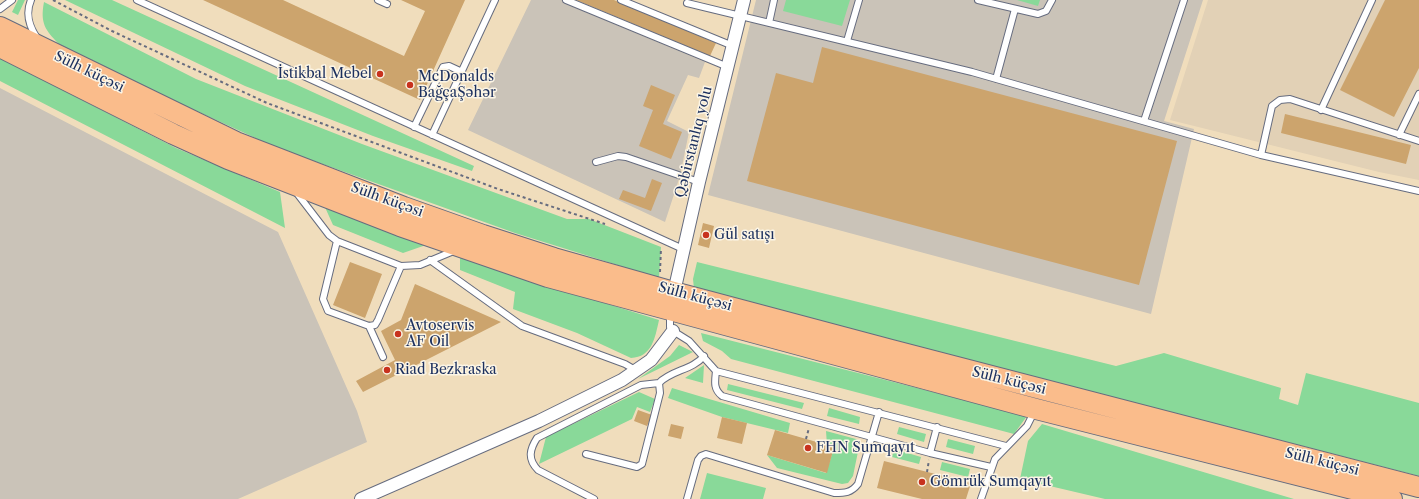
<!DOCTYPE html>
<meta charset="utf-8">
<style>
body{margin:0}
canvas{display:block;background:#f0ddbc}
</style>
<canvas width="1419" height="499"></canvas>
<script>
const c = document.querySelector('canvas').getContext('2d');
c.lineJoin = 'round';
function fillPath(path, color) {
  c.fillStyle = color;
  c.fill(path, 'evenodd');
}
function stroke(path, color, width, dash) {
  c.strokeStyle = color;
  c.lineWidth = width;
  c.lineCap = dash ? 'butt' : 'round';
  c.setLineDash(dash || []);
  c.stroke(path);
}
function write(font, color, halo, rows, align = 'center') {
  c.font = font + ' "Libre Caslon Text",serif';
  c.lineWidth = 3;
  c.setLineDash([]);
  c.textBaseline = 'middle';
  c.strokeStyle = halo;
  c.fillStyle = color;
  for (const [text, x, y, turn = 0] of rows) {
    c.save();
    c.translate(x, y);
    c.rotate((+turn || 0) * Math.PI / 180);
    c.textAlign = isNaN(turn) ? turn : align;
    if (halo) c.strokeText(text, 0, 0);
    c.fillText(text, 0, 0);
    c.restore();
  }
}
const built = new Path2D(`
 M 1208,0 L 1419,0 L 1419,180 L 1379,172 L 1170,120 Z`);
const industrial = new Path2D(`
 M 531,0 L 562,0 L 562,2 L 705,62 L 699,78 L 688,75 L 667,121 L 689,132 L 680,176 L 665,222 L 468,130 Z
 M 756,0 L 1203,0 L 1164,121 L 1194,129 L 1151,314 L 708,195 Z
 M 0,88 L 278,232 L 357,411 L 367,442 L 238,499 L 0,499 Z`);
const green = new Path2D(`
 M 18,0 L 25,0 L 18,15 L 12,12 Z
 M 65,0 L 112,0 L 474,166 L 472,171 L 373,136 L 245,86 Z
 M 786,0 L 850,0 L 842,26 L 783,11 Z
 M 1017,0 L 1040,0 L 1038,6 Z
 M 44,2 L 196,79 L 362,144 L 567,219 L 589,219 L 661,247 L 659,278 L 515,233 L 275,147 L 177,102 L 59,44 C 45,30 40,23 44,2 Z
 M 0,58 L 176,148 L 280,192 L 285,228 L 0,81 Z
 M 324,205 L 426,245 L 403,253 L 333,225 Z
 M 460,258 L 659,320 C 655,338 652,357 631,358 L 577,333 L 513,309 L 515,292 L 460,270 Z
 M 697,262 L 1116,366 L 1164,353 L 1281,388 L 1279,399 L 1298,405 L 1306,373 L 1419,403 L 1419,476 L 694,289 L 693,279 Z
 M 701,333 L 1027,416 L 1014,434 L 731,359 L 722,351 L 703,341 Z
 M 679,345 L 693,352 L 638,379 L 670,356 Z
 M 704,365 L 703,383 L 685,378 Z
 M 728,384 L 804,403 L 802,409 L 727,390 Z
 M 672,388 L 790,423 L 788,433 L 722,417 L 668,398 Z
 M 639,392 L 655,399 L 650,412 L 637,407 L 632,419 L 539,464 L 546,437 Z
 M 829,408 L 860,417 L 859,424 L 827,416 Z
 M 1042,424 L 1294,499 L 1105,499 L 1020,479 L 1028,441 Z
 M 899,427 L 926,434 L 924,442 L 897,434 Z
 M 826,431 L 856,439 L 860,442 L 853,476 L 848,483 L 842,484 L 777,468 L 767,455 L 826,473 L 834,448 L 827,445 Z
 M 948,439 L 975,446 L 973,454 L 946,447 Z
 M 894,449 L 921,457 L 919,464 L 892,457 Z
 M 942,462 L 970,469 L 968,477 L 940,470 Z
 M 707,473 L 766,488 L 763,499 L 700,499 Z`);
const building = new Path2D(`
 M 203,0 L 283,0 L 404,56 L 425,11 L 401,0 L 465,0 L 420,100 Z
 M 576,0 L 614,0 L 716,43 L 710,56 Z
 M 1385,0 L 1419,0 L 1419,68 L 1394,117 L 1340,90 Z
 M 822,47 L 1177,141 L 1139,285 L 747,181 L 776,73 L 813,83 Z
 M 651,85 L 675,95 L 663,124 L 682,132 L 671,159 L 639,146 L 653,110 L 643,106 Z
 M 1285,114 L 1411,145 L 1406,164 L 1281,133 Z
 M 652,179 L 662,183 L 651,211 L 619,199 L 623,190 L 645,198 Z
 M 703,223 L 714,226 L 709,248 L 698,245 Z
 M 350,262 L 382,274 L 365,318 L 333,305 Z
 M 415,284 L 501,322 L 363,392 L 356,381 L 395,360 L 381,331 L 401,320 Z
 M 638,410 L 652,415 L 647,426 L 634,421 Z
 M 722,417 L 747,423 L 742,444 L 717,438 Z
 M 671,424 L 684,427 L 681,439 L 668,436 Z
 M 775,430 L 834,447 L 827,473 L 767,455 Z
 M 884,461 L 971,483 L 966,499 L 922,499 L 877,488 Z`);
const path = new Path2D(`
 M 53,0 L 112,31 L 267,103 L 498,189 L 605,224
 M 660,272 L 661,248
 M 806,439 L 809,428
 M 927,472 L 929,460`);
const service = new Path2D(`
 M 31,0 C 25,14 29,26 37,38
 M 137,0 L 683,249
 M 378,0 L 387,4
 M 566,0 L 728,67
 M 621,0 L 733,46
 M 978,0 L 1038,14 L 1046,11 L 1052,0
 M 687,3 L 972,72 L 1261,155 L 1419,191
 M 0,9 L 12,0
 M 769,23 L 774,0
 M 847,41 L 859,0
 M 996,79 L 1015,9
 M 1321,110 L 1372,0
 M 1144,121 L 1184,0
 M 414,127 L 443,67 L 449,66 L 462,72
 M 432,135 L 495,0
 M 1399,135 L 1419,94
 M 1261,155 L 1272,106 L 1280,100 L 1290,99 L 1419,141
 M 596,162 L 618,156 L 626,157 L 699,182
 M 296,192 L 329,235 L 337,241 L 401,266 L 420,265 L 456,250
 M 337,241 L 323,299 L 328,311 L 369,326 L 375,325 L 378,320 L 401,266
 M 430,260 L 522,326 L 625,364 L 637,371
 M 670,313 L 670,327 L 673,331 L 689,341 L 716,371 L 1006,446
 M 369,326 L 383,357
 M 716,371 C 715,381 713,389 722,396 L 930,453 L 991,467
 M 930,453 L 937,427
 M 586,454 L 637,467 L 642,464 L 660,393 L 659,383 C 671,370 693,370 704,356
 M 594,499 L 538,470 C 527,459 530,449 537,438 L 641,385 L 659,383
 M 687,499 L 698,460 L 701,456 L 706,454 L 834,493 C 845,493 851,493 858,484 L 879,412
 M 981,499 L 995,459 L 1027,426 L 1034,412`);
const minor = new Path2D(`
 M 674,292 L 699,182 L 744,0
 M 361,499 L 539,421 L 622,380 L 651,360 L 673,331`);
const trunk = new Path2D(`
 M 0,27 L 236,142 L 404,207 L 483,235 L 554,258 L 674,292 L 891,350 L 1419,487
 M 0,47 L 173,134 L 228,159 L 400,226 L 548,277 L 1036,409 L 1392,499`);
const markers = [
 [380,74,4,"#c8321e"],
 [410,85,4,"#c8321e"],
 [706,235,4,"#c8321e"],
 [398,334,4,"#c8321e"],
 [387,370,4,"#c8321e"],
 [808,448,4,"#c8321e"],
 [922,482,4,"#c8321e"]
];
const streetNames = [
 ["Sülh küçəsi",89,72,26],
 ["Qəbirstanlıq yolu",694,142,-76],
 ["Sülh küçəsi",387,200,20],
 ["Sülh küçəsi",695,297,15],
 ["Sülh küçəsi",1009,381,14],
 ["Sülh küçəsi",1322,462,14]
];
const poiNames = [
 ["İstikbal Mebel",372,74,"right"],
 ["McDonalds",418,77],
 ["BağçaŞəhər",418,93],
 ["Gül satışı",714,235],
 ["Avtoservis",406,326],
 ["AF Oil",406,342],
 ["Riad Bezkraska",395,370],
 ["FHN Sumqayıt",816,448],
 ["Gömrük Sumqayıt",930,482]
];
fillPath(built, '#e2d1b6');
fillPath(industrial, '#cac3b8');
fillPath(green, '#89d999');
fillPath(building, '#cca46d');
stroke(service, '#666c7f', 8);
stroke(minor, '#666c7f', 14);
stroke(trunk, '#666c7f', 22);
stroke(path, '#666c7f', 2, [3, 3]);
stroke(service, '#fff', 6);
stroke(minor, '#fff', 12);
stroke(trunk, '#fabc8b', 20);
for (const [x, y, r, color] of markers) {
  const dot = new Path2D();
  dot.arc(x, y, r, 0, 2 * Math.PI);
  c.fillStyle = color;
  c.fill(dot);
  stroke(dot, '#fcf5e5', 1.5);
}
write('14px', '#1b2f5e', '#fcf5e5', streetNames);
write('14px', '#1b2f5e', '#fcf5e5', poiNames, 'left');
</script>
